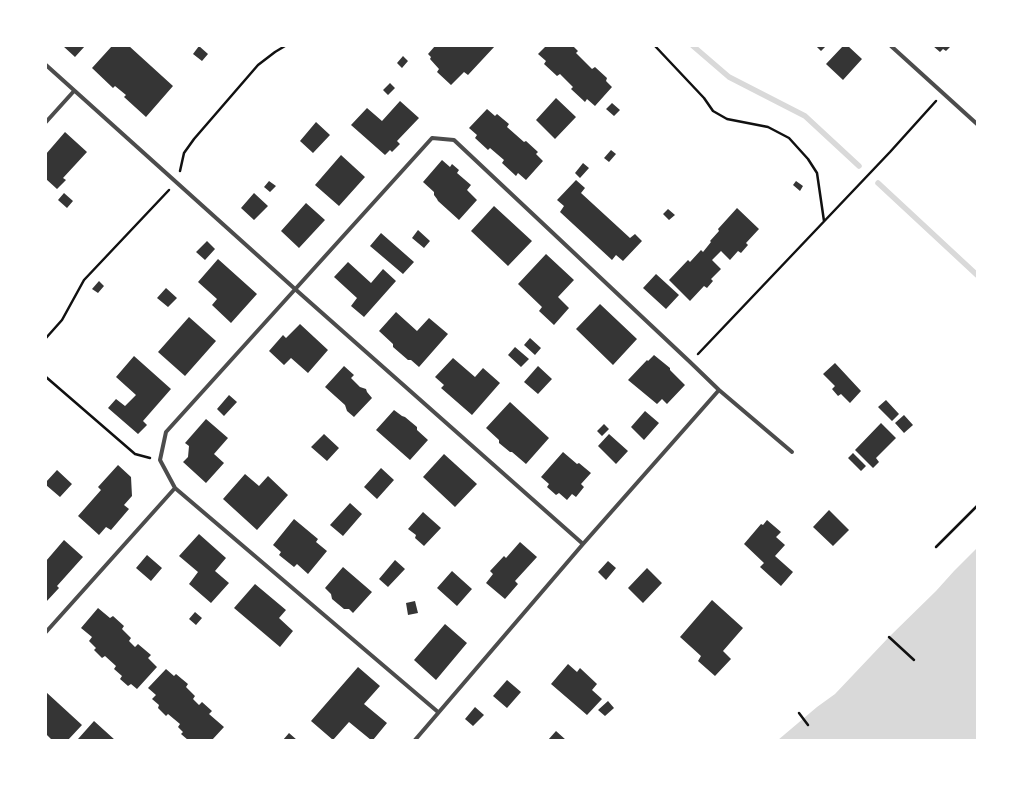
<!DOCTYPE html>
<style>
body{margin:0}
#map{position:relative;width:1023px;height:786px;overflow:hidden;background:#fff;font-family:"Zilla Slab",serif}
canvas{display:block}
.frame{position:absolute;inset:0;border:47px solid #fff;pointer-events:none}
</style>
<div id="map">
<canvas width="1023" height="786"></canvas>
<div class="frame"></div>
</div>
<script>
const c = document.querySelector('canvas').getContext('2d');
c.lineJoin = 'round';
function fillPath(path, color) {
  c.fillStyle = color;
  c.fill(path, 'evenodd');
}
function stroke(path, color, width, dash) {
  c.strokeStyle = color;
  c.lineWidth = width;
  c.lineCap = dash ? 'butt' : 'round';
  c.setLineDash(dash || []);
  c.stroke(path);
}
const water = new Path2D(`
 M 977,548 L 977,740 L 778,740 L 817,707 L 835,694 L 889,637 L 936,591 L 954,571 Z`);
const stream = new Path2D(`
 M 693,46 L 729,77 L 805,116 L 859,166
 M 878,183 L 977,275`);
const building = new Path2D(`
 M 63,46 L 85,46 L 75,57 Z
 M 112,46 L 129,46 L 173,86 L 146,117 L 124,97 L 126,95 L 115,86 L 113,88 L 92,68 Z
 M 199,46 L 208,54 L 202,61 L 193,54 Z
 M 435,46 L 495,46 L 468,75 L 464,72 L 451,85 L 437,72 L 439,69 L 430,59 L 431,57 L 428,54 Z
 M 546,46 L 573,46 L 578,51 L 576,53 L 592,69 L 595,67 L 607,78 L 606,81 L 612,87 L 595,106 L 587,99 L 585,102 L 571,89 L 573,87 L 560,74 L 557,76 L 544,64 L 546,61 L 538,54 Z
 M 816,46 L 826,46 L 821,51 Z
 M 843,46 L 848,46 L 862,59 L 843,80 L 826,64 Z
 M 933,46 L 950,46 L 950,47 L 946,51 L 943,49 L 940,52 Z
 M 403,56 L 408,61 L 402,68 L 397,63 Z
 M 390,83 L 395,88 L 388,95 L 383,90 Z
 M 556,98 L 576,117 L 555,139 L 536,120 Z
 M 400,101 L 419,118 L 397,141 L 400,144 L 392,152 L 390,150 L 385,155 L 351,125 L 367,108 L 382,121 Z
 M 612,103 L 620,110 L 614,116 L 606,109 Z
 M 487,109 L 495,116 L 497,114 L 509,124 L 507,127 L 524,142 L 526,141 L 538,152 L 536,154 L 543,161 L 526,180 L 518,173 L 516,176 L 502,163 L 504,160 L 490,148 L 488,150 L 475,138 L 477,135 L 469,128 Z
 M 316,122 L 330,135 L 313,153 L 300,141 Z
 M 65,132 L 87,152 L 63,178 L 66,180 L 57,189 L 46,179 L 46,154 Z
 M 611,150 L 616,154 L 609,162 L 604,158 Z
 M 341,155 L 365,177 L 339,206 L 315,185 Z
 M 442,160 L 450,167 L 452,164 L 459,170 L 457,173 L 471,185 L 467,190 L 477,200 L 459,220 L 438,201 L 437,199 L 434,195 L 434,192 L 423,182 Z
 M 583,163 L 589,168 L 580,178 L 575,173 Z
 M 576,180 L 585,188 L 581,193 L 630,238 L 635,234 L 642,241 L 623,261 L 616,255 L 612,260 L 560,212 L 564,206 L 557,200 Z
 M 269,181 L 276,186 L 270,192 L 264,187 Z
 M 796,181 L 803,186 L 800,191 L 793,185 Z
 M 64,193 L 73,201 L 67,208 L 58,200 Z
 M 254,193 L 268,206 L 254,220 L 241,208 Z
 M 306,203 L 325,220 L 299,248 L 281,231 Z
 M 494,206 L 532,241 L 508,266 L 471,231 Z
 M 737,208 L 759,229 L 746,243 L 748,245 L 741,253 L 738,251 L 730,260 L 721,251 L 712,260 L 721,269 L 711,279 L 713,281 L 707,288 L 704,286 L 690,301 L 669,280 L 688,260 L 690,262 L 701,250 L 703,252 L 711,242 L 710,241 L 719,231 L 718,229 Z
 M 668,209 L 675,215 L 669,220 L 663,214 Z
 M 418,230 L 430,241 L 424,248 L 412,238 Z
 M 381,233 L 414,262 L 403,274 L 370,246 Z
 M 207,241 L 215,249 L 205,260 L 196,252 Z
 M 546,254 L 574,280 L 558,297 L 569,308 L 554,325 L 539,311 L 542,307 L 518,284 Z
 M 218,259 L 257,294 L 231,323 L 212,305 L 217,299 L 198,282 Z
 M 348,262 L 371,283 L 383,269 L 396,281 L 364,317 L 351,306 L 357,298 L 334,277 Z
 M 656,274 L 679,295 L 666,309 L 643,288 Z
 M 99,281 L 104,286 L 98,293 L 92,289 Z
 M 166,288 L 177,298 L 168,307 L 157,298 Z
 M 600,304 L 637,339 L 613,365 L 576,329 Z
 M 396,312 L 417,331 L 429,318 L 448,334 L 419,367 L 411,360 L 408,360 L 393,347 L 393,344 L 379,331 Z
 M 189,317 L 216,341 L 185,376 L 158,352 Z
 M 300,324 L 328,350 L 308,373 L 291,358 L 284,365 L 269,351 L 283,335 L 286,338 Z
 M 530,338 L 541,348 L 535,355 L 524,345 Z
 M 515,347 L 529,359 L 521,367 L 508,355 Z
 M 654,355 L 670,368 L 670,370 L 685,385 L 667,404 L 662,399 L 657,404 L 628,380 L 647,360 L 648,361 Z
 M 134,356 L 171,389 L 143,421 L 147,425 L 138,434 L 108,408 L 116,399 L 125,406 L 136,395 L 116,377 Z
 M 453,358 L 475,377 L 483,368 L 500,383 L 472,415 L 441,388 L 444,385 L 435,377 Z
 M 835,363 L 861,391 L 850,403 L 841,394 L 838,396 L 832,389 L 835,386 L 823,374 Z
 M 344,366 L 354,375 L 351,378 L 360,387 L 366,389 L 367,392 L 372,398 L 354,417 L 347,411 L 345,405 L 325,387 Z
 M 538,366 L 552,379 L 538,394 L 524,382 Z
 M 229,395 L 237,402 L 224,416 L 217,409 Z
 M 886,400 L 899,414 L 892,421 L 878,407 Z
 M 510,402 L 549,438 L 526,464 L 512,452 L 510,452 L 499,443 L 499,440 L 486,428 Z
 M 394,410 L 402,416 L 405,417 L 417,427 L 417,430 L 428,440 L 410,460 L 376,430 Z
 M 645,411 L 659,423 L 644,440 L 631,427 Z
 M 904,415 L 913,425 L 904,433 L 895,423 Z
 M 206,419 L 228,438 L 214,454 L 224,463 L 206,483 L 183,462 L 188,457 L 189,446 L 185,443 Z
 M 881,423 L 896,438 L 876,458 L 879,462 L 873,468 L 855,450 Z
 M 604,424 L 609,429 L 602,436 L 597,431 Z
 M 324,434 L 339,448 L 327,461 L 311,447 Z
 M 609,434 L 628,451 L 616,464 L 598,446 Z
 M 563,452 L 577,464 L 579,463 L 591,473 L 581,484 L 584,487 L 576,497 L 572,494 L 567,500 L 559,493 L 556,495 L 547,487 L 549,484 L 541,477 Z
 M 853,453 L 866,466 L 861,471 L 848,458 Z
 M 444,454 L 477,484 L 455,507 L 423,477 Z
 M 118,465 L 131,477 L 132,496 L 124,505 L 129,509 L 111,530 L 106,527 L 99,535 L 78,516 L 101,490 L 98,487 Z
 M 381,468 L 394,480 L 377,499 L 364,487 Z
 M 57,470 L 72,484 L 60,497 L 46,485 L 46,482 Z
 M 245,474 L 259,486 L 268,476 L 288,495 L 257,530 L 223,499 Z
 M 350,503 L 362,514 L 343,536 L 330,525 Z
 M 829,510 L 849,530 L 833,546 L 813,527 Z
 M 423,512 L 441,528 L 424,546 L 415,538 L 416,535 L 408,529 Z
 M 294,519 L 318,539 L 316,542 L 327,551 L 308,574 L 297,564 L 294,567 L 279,555 L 281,552 L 273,545 Z
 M 767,520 L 781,532 L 776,537 L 785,545 L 775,556 L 793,572 L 781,586 L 760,567 L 764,563 L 744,544 L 761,524 L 763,525 Z
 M 199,534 L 226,558 L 215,571 L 229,583 L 211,603 L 189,584 L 198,572 L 179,556 Z
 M 64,540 L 83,557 L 57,586 L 59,588 L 46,602 L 46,561 Z
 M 520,542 L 537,557 L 515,581 L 518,584 L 505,599 L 486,583 L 493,574 L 490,571 L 504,556 L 506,558 Z
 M 147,555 L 162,568 L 151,581 L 136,568 Z
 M 395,560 L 405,569 L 388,587 L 379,579 Z
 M 608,561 L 616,568 L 606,580 L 598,572 Z
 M 343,567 L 372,592 L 353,613 L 349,609 L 344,609 L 332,599 L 331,594 L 325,588 Z
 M 647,568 L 662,583 L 643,603 L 628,588 Z
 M 452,571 L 472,589 L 457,606 L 437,588 Z
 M 255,584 L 286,610 L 279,618 L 293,631 L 280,647 L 234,608 Z
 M 712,600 L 743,628 L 723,651 L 731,659 L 715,676 L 698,661 L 701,656 L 680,637 Z
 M 415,601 L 418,613 L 408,615 L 406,603 Z
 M 98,608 L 110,618 L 113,616 L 124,626 L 122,629 L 131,638 L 129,641 L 135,647 L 138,644 L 151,655 L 148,658 L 157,667 L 137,689 L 131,684 L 128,686 L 120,679 L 122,676 L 114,669 L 116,666 L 105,656 L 102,658 L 94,650 L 96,648 L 89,641 L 92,637 L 81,628 Z
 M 195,612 L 202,618 L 196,625 L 189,619 Z
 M 445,624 L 467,643 L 436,680 L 414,660 Z
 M 568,664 L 577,672 L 580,668 L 597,684 L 592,690 L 602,699 L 587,715 L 551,684 Z
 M 358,667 L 380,686 L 364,704 L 387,723 L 373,740 L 371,740 L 349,722 L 333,740 L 311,721 Z
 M 166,669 L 174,676 L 176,674 L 188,684 L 186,687 L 195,696 L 193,699 L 199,705 L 202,702 L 212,711 L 209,714 L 224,727 L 212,740 L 194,740 L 192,739 L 188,740 L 181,734 L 183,732 L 178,727 L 180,724 L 168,714 L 166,716 L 158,708 L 159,705 L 152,699 L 156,695 L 148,688 Z
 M 507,680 L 521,692 L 507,708 L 493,696 Z
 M 46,692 L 82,725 L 68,740 L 52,740 L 46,734 Z
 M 608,701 L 614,708 L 605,716 L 598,710 Z
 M 475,707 L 484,715 L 473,726 L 465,719 Z
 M 94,721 L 115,740 L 79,740 L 78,739 Z
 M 556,731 L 566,740 L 548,740 Z
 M 289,733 L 297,740 L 283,740 Z`);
const path = new Path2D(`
 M 655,46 L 704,98 L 713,111 L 727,119 L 768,127 L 789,138 L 808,159 L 817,173 L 824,221
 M 180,171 L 184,153 L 194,139 L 258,65 L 275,52 L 285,46
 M 46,338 L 62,320 L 84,280 L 169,190
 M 698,354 L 890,152 L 936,101
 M 46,377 L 135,454 L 150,458
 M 936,547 L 977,506
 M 889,637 L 914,660
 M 799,713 L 808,725`);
const minor = new Path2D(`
 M 891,46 L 977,124
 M 46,65 L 295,289 L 583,544
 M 46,122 L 74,91
 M 175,488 L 438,712
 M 46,632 L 175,488 L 160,460 L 166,432 L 432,138 L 454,140 L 690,362 L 719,390 L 792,452
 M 415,740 L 583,544 L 719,390`);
fillPath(water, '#d9d9d9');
stroke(stream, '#d9d9d9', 5.5);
fillPath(building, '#353535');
stroke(path, '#111', 2.5);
stroke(minor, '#4c4c4c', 4);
</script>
